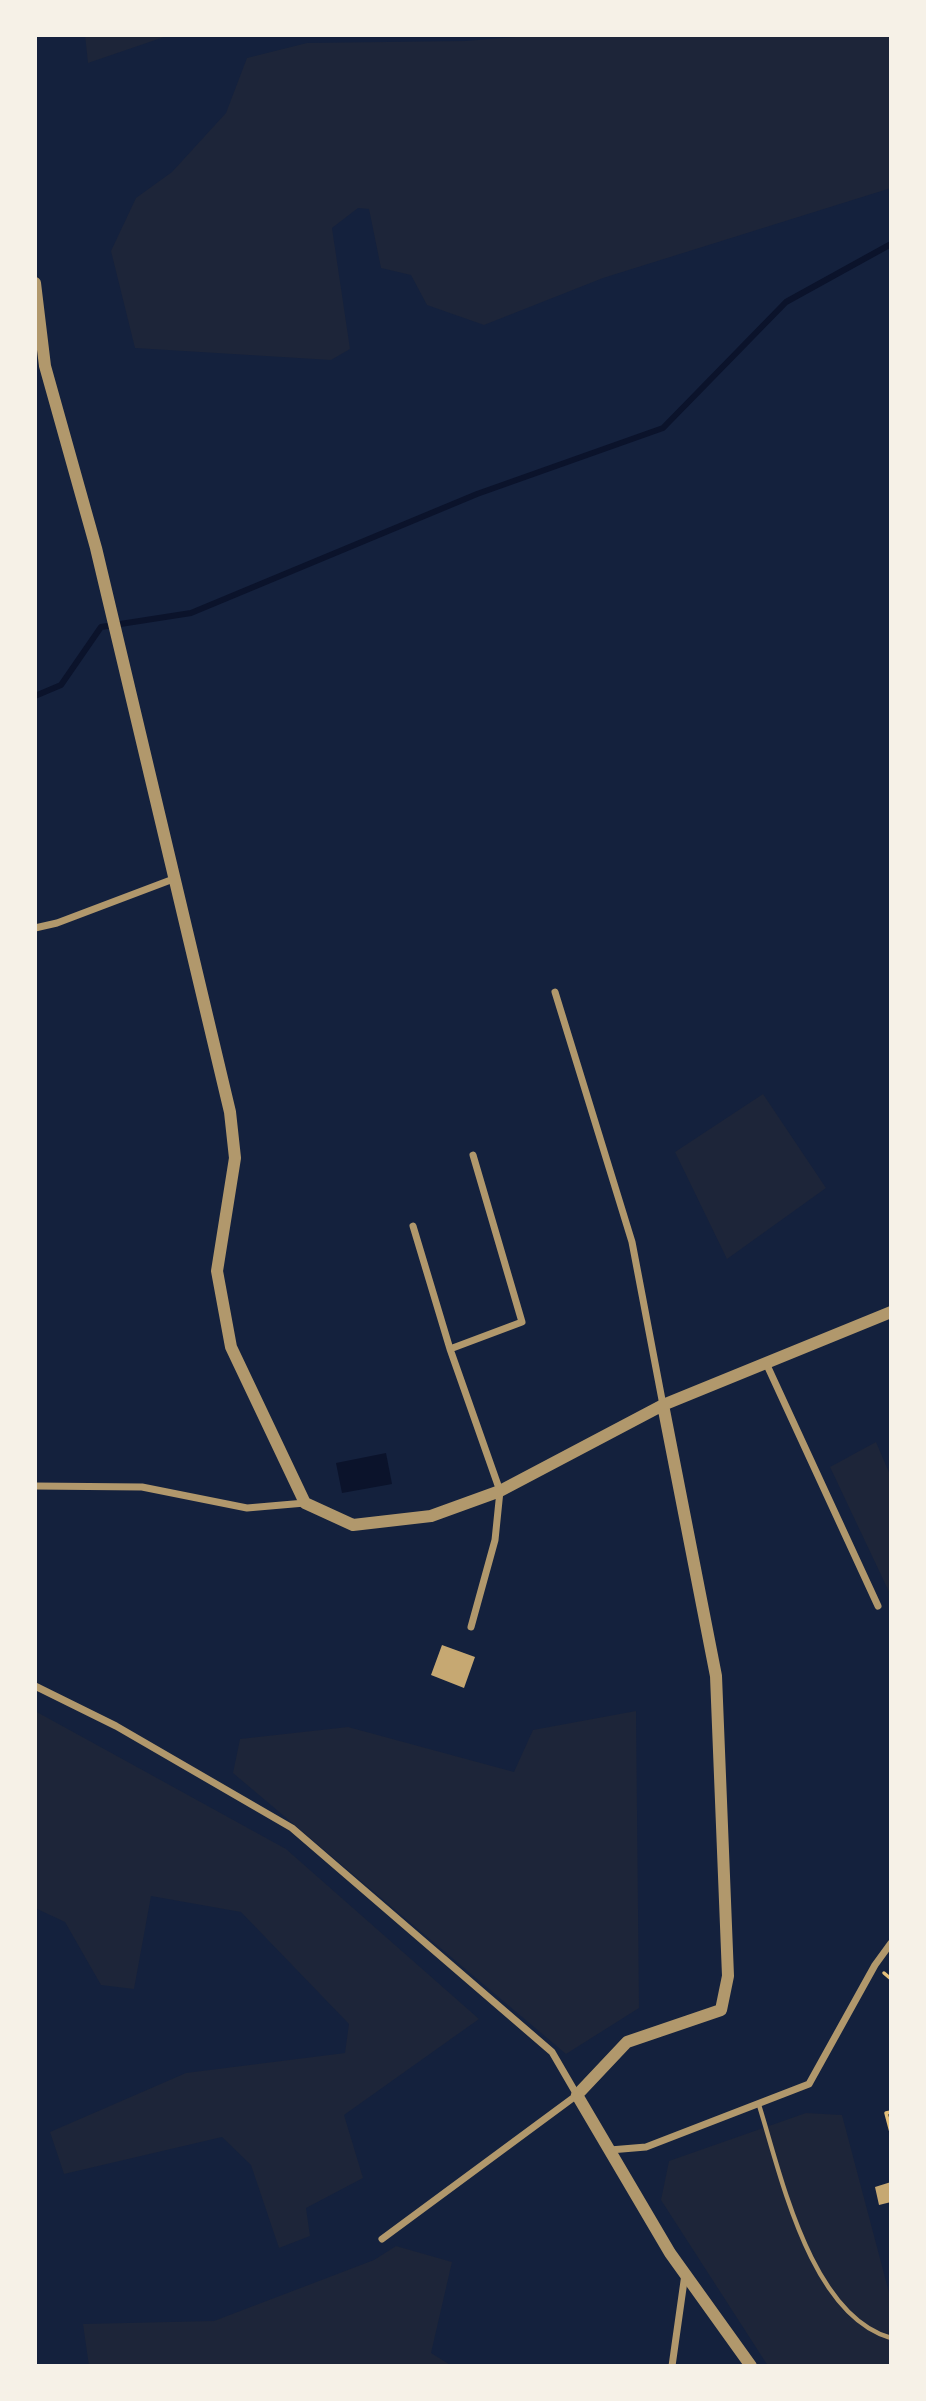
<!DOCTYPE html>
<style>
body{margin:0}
#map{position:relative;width:926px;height:2401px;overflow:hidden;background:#14213d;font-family:"Fira Sans",sans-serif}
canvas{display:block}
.frame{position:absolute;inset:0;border:37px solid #f6f1e7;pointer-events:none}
</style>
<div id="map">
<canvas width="926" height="2401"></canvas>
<div class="frame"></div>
</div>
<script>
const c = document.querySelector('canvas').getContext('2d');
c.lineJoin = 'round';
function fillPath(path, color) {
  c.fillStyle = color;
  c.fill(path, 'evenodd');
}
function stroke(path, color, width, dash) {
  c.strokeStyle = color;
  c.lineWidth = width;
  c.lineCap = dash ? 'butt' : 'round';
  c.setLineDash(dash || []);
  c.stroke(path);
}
const green = new Path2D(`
 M 85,35 L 170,35 L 88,63 Z
 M 540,35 L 891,35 L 891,188 L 603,278 L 484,325 L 427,305 L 411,275 L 381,268 L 369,209 L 358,208 L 332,228 L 350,349 L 331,360 L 135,348 L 111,251 L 136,198 L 172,172 L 226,113 L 247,58 L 307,43 L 465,41 Z
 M 763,1094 L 826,1188 L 727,1259 L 675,1152 Z
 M 876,1442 L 891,1477 L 891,1596 L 830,1467 Z
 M 35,1711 L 286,1849 L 479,2019 L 344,2115 L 363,2178 L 306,2208 L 310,2236 L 279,2248 L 251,2165 L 222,2137 L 64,2174 L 50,2132 L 186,2073 L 345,2053 L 349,2024 L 241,1912 L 151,1896 L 134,1989 L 101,1985 L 65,1922 L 35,1908 Z
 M 636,1711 L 639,2008 L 566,2054 L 233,1773 L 240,1739 L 348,1727 L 514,1772 L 533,1730 Z
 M 806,2113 L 842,2115 L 891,2300 L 891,2366 L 768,2366 L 661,2200 L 669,2161 Z
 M 396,2246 L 452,2262 L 431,2353 L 452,2366 L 89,2366 L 83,2324 L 214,2321 L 374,2260 Z`);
const water = new Path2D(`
 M 386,1453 L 392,1484 L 342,1493 L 336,1463 Z`);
const stream = new Path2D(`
 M 35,696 L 61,685 L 101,627 L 191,613 L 477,494 L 663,428 L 786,302 L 891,244`);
const building = new Path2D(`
 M 442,1645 L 475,1657 L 464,1688 L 431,1675 Z
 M 891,2182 L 891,2202 L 879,2205 L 875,2187 Z`);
const path = new Path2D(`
 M 884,1973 L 891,1979
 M 891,2112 L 886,2113 L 891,2132`);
const service = new Path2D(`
 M 759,2105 C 781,2175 810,2315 891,2338`);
const minor = new Path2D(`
 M 35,928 L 57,923 L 176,878
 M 555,992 L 632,1242 L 663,1405
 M 413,1226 L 450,1349 L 500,1491 L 495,1540 L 471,1627
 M 450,1349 L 522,1322 L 473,1155
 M 766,1363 L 878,1606
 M 35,1486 L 142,1487 L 247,1508 L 305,1503
 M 35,1686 L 116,1726 L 292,1828 L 552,2052 L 577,2095 L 382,2239
 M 610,2150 L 646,2147 L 809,2084 L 875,1965 L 891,1943
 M 672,2366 L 685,2274`);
const tertiary = new Path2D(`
 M 35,283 L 45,366 L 96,548 L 230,1112 L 235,1158 L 217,1271 L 231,1347 L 305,1503 L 353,1525 L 431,1516 L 500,1491 L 663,1405 L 891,1312
 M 663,1405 L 716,1676 L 728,1976 L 721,2010 L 627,2042 L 577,2095 L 670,2253 L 751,2366`);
fillPath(green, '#1d2539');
fillPath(water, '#0b132b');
stroke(stream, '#0b132b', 6);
fillPath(building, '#c6a872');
stroke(path, '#e5c07b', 3.5);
stroke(service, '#b1986c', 4.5);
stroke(minor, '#b1986c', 7);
stroke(tertiary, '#b1986c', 12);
</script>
